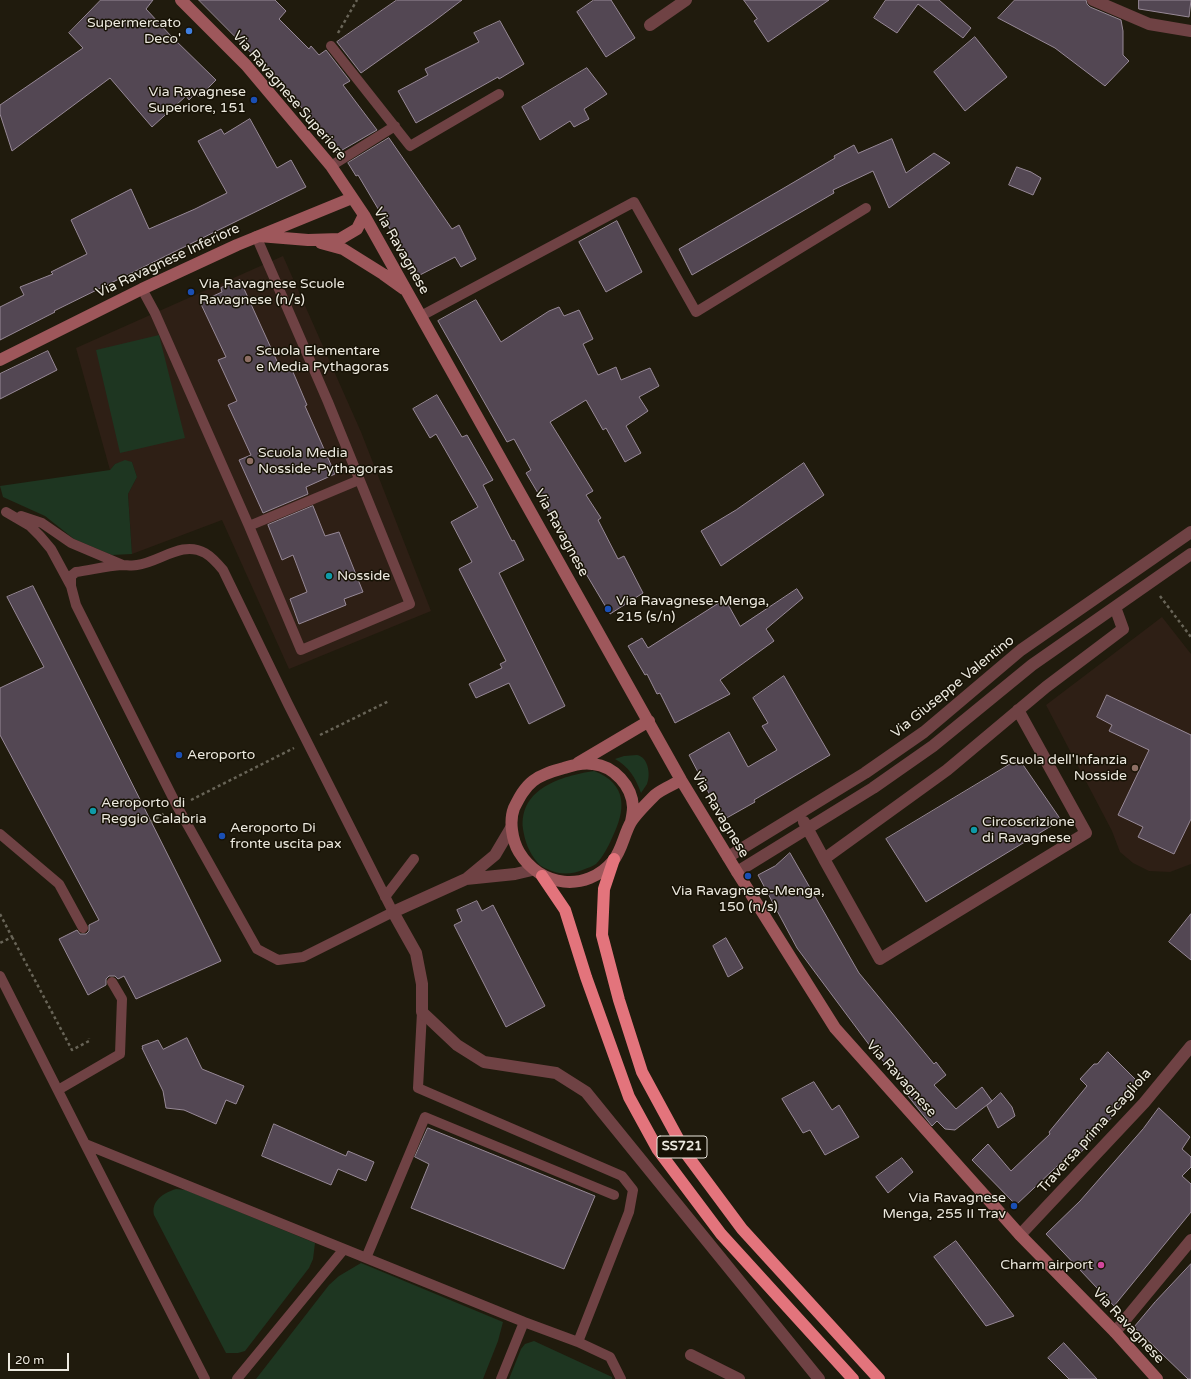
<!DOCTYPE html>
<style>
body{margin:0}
#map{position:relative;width:1191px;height:1379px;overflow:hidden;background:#201b0d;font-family:"Varela Round",sans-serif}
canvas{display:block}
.scale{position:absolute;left:8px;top:1353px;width:61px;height:18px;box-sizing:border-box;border:2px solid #ece9df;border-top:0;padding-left:5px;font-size:12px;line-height:14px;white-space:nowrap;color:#ece9df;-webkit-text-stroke:3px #171205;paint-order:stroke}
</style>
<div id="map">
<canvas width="1191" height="1379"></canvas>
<div class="scale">20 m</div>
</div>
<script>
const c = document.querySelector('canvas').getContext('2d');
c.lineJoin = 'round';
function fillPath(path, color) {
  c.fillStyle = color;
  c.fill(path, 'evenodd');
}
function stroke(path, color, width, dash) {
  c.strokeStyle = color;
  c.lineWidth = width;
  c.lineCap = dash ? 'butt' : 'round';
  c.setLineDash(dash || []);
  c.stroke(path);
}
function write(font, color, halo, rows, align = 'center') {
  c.font = font + ' "Varela Round",sans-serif';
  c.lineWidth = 3;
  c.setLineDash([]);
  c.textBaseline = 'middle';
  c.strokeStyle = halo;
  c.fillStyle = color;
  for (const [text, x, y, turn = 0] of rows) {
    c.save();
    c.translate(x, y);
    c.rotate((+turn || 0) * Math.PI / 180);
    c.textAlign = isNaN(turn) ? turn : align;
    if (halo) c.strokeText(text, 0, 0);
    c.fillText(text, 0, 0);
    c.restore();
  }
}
const education = new Path2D(`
 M 283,256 L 361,432 L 431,611 L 289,669 L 222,520 L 132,554 L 128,494 L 137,477 L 132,462 L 115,464 L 110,470 L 76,348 Z
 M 1162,617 L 1191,654 L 1191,864 L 1170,872 L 1149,871 L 1133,863 L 1120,852 L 1112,831 L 1046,705 Z`);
const green = new Path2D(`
 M 159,335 L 185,438 L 120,453 L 96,350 Z
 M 125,460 L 132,462 L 137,477 L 128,494 L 132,554 L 112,555 L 74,539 L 45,516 L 3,497 L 0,486 L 110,470 L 115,464 Z
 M 637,755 C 648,757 651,774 647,784 C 645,787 643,790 641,793 C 635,777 629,767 615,759 L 624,756 Z
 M 594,771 C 628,784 626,810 612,838 C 608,847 603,857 596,864 C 593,866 588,868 585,869 C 571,875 560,875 547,869 C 543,867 540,866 537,862 C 529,852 525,842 523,829 C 519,788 562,776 594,771 Z
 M 176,1189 L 186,1190 L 315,1243 L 313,1259 L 309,1268 L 245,1351 L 238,1353 L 226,1353 L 154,1215 C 151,1201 163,1193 176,1189 Z
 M 361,1263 L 503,1322 L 498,1341 L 483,1379 L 256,1379 L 329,1285 L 339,1276 Z
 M 534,1341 L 612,1377 L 612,1379 L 509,1379 L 521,1349 L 525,1344 Z`);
const building = new Path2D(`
 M 101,0 L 153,0 L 146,9 L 171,36 L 216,80 L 199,97 L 196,93 L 189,100 L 186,96 L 152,127 L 110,78 L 12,151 L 0,114 L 0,105 L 83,48 L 69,33 Z
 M 199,0 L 275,0 L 286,11 L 279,19 L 309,49 L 311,46 L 319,55 L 326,50 L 350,81 L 343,85 L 377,130 L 337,153 L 321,130 L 277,79 Z
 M 397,0 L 462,0 L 433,22 L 361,73 L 337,42 Z
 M 594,0 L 611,0 L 635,38 L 606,57 L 577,12 Z
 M 744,0 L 829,0 L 768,42 L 754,21 L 757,19 Z
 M 886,0 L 939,0 L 971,28 L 963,38 L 918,4 L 897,33 L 874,18 Z
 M 1015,0 L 1086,0 L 1087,4 L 1090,7 L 1121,20 L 1123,31 L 1123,55 L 1129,61 L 1105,86 L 1055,48 L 998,18 Z
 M 1139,0 L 1191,0 L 1189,17 L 1139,9 Z
 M 500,21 L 524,64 L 499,79 L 498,77 L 416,123 L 398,91 L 428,75 L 425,69 L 479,42 L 474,33 Z
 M 975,37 L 1007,77 L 965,111 L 934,72 Z
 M 587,68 L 607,94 L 584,109 L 589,119 L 574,127 L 570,121 L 540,140 L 522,107 Z
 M 250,119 L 277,168 L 291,160 L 306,187 L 54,311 L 55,312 L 0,340 L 0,307 L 24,295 L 20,287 L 53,274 L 51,272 L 87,254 L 71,220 L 131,189 L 149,229 L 195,209 L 227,193 L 198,141 L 221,129 L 224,134 Z
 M 389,138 L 452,229 L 459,225 L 476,259 L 461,267 L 455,257 L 414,278 L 395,240 L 396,239 L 358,175 L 356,176 L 348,163 Z
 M 892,139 L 906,173 L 934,153 L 950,163 L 889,208 L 873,171 L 833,190 L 834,193 L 692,275 L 679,249 L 784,188 L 835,158 L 834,156 L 854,145 L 858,153 Z
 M 1017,167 L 1031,172 L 1041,178 L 1033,195 L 1009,185 Z
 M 617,221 L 642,272 L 606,292 L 579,242 Z
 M 240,280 L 281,370 L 290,365 L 307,405 L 305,406 L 335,474 L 306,487 L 308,494 L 263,513 L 239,460 L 251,455 L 228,405 L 237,401 L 218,360 L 226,357 L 200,302 L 222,292 L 221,288 Z
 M 476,300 L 501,342 L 549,311 L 559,307 L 564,316 L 579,310 L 593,339 L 583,344 L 598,375 L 616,367 L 621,380 L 650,368 L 659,386 L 639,397 L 648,411 L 626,426 L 641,453 L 625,462 L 606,428 L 603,430 L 586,400 L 550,422 L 593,491 L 586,495 L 601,518 L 598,520 L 618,559 L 624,556 L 643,593 L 610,614 L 526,473 L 531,470 L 514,439 L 507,442 L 438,321 Z
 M 48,351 L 57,370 L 0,399 L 0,374 Z
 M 437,395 L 462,437 L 467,435 L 493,480 L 483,485 L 512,541 L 514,540 L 524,560 L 499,573 L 565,706 L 529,724 L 509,683 L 476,698 L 469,684 L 502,668 L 500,664 L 506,661 L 459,569 L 472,562 L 451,522 L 478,507 L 436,434 L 430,438 L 413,409 Z
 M 804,463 L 824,495 L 721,566 L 701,531 L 736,510 Z
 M 313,506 L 325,536 L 339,532 L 363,592 L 344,599 L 346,605 L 299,624 L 290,599 L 307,592 L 293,555 L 282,560 L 268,525 Z
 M 33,586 L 221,961 L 136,999 L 124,976 L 118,979 L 115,976 L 109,976 L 106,979 L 106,985 L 88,995 L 59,939 L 77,930 L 80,934 L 86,934 L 89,931 L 89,925 L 99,920 L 0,735 L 0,688 L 44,667 L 7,597 Z
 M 797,589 L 803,598 L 766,629 L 774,641 L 720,680 L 730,694 L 675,723 L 660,693 L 657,694 L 647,674 L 645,675 L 628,646 L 642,638 L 648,648 L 725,599 L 740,626 Z
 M 784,676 L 830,755 L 754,800 L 755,802 L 723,820 L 689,755 L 729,732 L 748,767 L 777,750 L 762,726 L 768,723 L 753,698 Z
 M 1107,695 L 1191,735 L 1191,819 L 1174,854 L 1138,837 L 1143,827 L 1118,815 L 1149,750 L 1109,731 L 1112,725 L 1097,717 Z
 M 1019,759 L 1061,820 L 926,902 L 886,839 Z
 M 790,853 L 859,973 L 934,1064 L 936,1062 L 946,1075 L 934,1085 L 956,1109 L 982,1087 L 992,1101 L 955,1130 L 945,1129 L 937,1121 L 932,1126 L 904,1091 L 908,1088 L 873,1050 L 797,948 L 758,875 L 775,866 Z
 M 477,901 L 482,911 L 493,905 L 545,1006 L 506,1027 L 454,925 L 462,921 L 457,910 Z
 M 1191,914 L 1191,960 L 1169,942 Z
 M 726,938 L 743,968 L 728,977 L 713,946 Z
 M 187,1038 L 202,1069 L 244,1086 L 236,1104 L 226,1100 L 216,1124 L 184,1110 L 166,1108 L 163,1091 L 142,1048 L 143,1048 L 142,1046 L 158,1040 L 163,1049 Z
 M 1108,1052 L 1140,1084 L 1137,1088 L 1137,1089 L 1075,1159 L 1070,1154 L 1016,1205 L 972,1160 L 988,1144 L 1011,1171 L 1050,1134 L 1049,1132 L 1087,1086 L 1080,1079 L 1094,1064 L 1097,1064 Z
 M 814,1082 L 832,1110 L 839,1105 L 859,1137 L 825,1155 L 810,1130 L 803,1133 L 782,1099 Z
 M 1001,1093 L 1012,1107 L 1015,1116 L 998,1128 L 987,1106 Z
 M 1159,1108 L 1190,1137 L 1182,1149 L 1191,1157 L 1191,1167 L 1182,1176 L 1191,1184 L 1191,1212 L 1114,1306 L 1046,1234 L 1080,1201 L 1143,1129 Z
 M 274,1124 L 346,1156 L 348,1151 L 374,1162 L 366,1181 L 338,1169 L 331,1185 L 262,1156 Z
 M 428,1128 L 595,1196 L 564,1269 L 411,1208 L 429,1164 L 415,1157 Z
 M 902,1158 L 913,1172 L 888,1193 L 876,1177 Z
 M 956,1241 L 1014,1316 L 986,1326 L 934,1257 Z
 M 1191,1264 L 1191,1379 L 1188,1379 L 1134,1327 L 1155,1302 Z
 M 1064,1343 L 1097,1379 L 1069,1379 L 1048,1358 Z`);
const path = new Path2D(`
 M 338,33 L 357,0
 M 1160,596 L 1191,637
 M 320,735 L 389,701
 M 191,800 L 294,748
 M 151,822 L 165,813
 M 0,914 L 12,937 L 0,943
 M 12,937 L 72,1050 L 89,1041 L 89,1038`);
const lane = new Path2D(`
 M 331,46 L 410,146 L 499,94
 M 331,166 L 395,126
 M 256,236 L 328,402 L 410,604 L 301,650 L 249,526 L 359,480
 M 142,289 L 155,313 L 249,526
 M 421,316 L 634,202 L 696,312 L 866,208
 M 6,512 L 30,526 L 40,536 L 51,549 L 71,586 L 76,605 L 177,806 L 257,949 L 278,960 L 303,957 L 393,912 L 288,704 L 223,570 C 218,564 212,557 205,553 C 182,540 160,562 137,565 C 132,566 127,565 122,565 C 106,566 91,570 76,572 L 71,576 L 71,586
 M 21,516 L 42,523 L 71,543 L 123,565
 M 0,834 L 59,884 L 83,928
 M 385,897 L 414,859
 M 0,976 L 85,1144
 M 422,1012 L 418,1088 L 622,1176 L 633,1190 L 629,1212 L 578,1342 L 610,1357 L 621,1379
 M 58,1090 L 120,1054 L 122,999 L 112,982
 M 366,1258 L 425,1117 L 614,1195
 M 205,1379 L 85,1144 L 344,1249
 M 237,1379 L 344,1249 L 524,1322 L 578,1342
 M 501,1379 L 524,1322`);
const street = new Path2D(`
 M 1093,0 L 1149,24 L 1191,31
 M 650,25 L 686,0
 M 804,822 L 824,859 L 947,770 L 1046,687 L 1123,629 L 1115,607
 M 511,828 L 495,855 L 466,879 L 393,912 L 416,953 L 422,984 L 422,1012 L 457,1045 L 484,1062 L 556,1073 L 586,1092 L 819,1379
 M 728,857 L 865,773 L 924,732 L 1021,650 L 1191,532
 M 824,859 L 880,959 L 1086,833 L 1018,710
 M 737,872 L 873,788 L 933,746 L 1032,665 L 1191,554
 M 466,879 L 515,874 L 532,870
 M 1020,1235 L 1144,1103 L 1191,1046
 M 1115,1332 L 1191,1240
 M 691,1355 L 739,1379`);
const secondary = new Path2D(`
 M 181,0 L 246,65 L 331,166 L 364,215 L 681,780 L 737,872 L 835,1028 L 1020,1235 L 1115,1332 L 1157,1379
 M 259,236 L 308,240 L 340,239 L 357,229 L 364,215
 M 321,243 L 343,249 L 383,274 L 404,289
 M 0,360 L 142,289 L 237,245 L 352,198
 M 578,763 L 649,721
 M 631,822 C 632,817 633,812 633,807 C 632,786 614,766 593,764 C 583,762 573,765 564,768 C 553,771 542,774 533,781 C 524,788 519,798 514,808 C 509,821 512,840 519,852 C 540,887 586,893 613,861 C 622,850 624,834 631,822 C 636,814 648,802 655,795 C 662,789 673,785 681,780`);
const highway = new Path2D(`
 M 614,859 L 604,889 L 602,935 L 619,1000 L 642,1072 L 687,1155 L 742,1229 L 879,1379
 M 542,876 L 565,910 L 586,977 L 629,1097 L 658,1150 L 721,1234 L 853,1379`);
const markers = [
 [189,31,4,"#3f7fe0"],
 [254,100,4,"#1a4fb4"],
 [191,292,4,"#1a4fb4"],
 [248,359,4,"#8d6e63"],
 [250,461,4,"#8d6e63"],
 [329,576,4,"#0f9aa8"],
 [608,609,4,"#1a4fb4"],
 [179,755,4,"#1a4fb4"],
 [1135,768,4,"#8d6e63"],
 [93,811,4,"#0f9aa8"],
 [974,830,4,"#0f9aa8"],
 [222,836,4,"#1a4fb4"],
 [748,876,4,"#1a4fb4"],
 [1014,1206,4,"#1a4fb4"],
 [1101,1265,4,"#d1479c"]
];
const shields = [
 [682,1147,50]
];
const shieldNames = [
 ["SS721",682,1147]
];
const poiNames = [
 ["Supermercato",181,23,"right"],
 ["Deco'",181,39,"right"],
 ["Via Ravagnese",246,92,"right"],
 ["Superiore, 151",246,108,"right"],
 ["Via Ravagnese Scuole",199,284],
 ["Ravagnese (n/s)",199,300],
 ["Scuola Elementare",256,351],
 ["e Media Pythagoras",256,367],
 ["Scuola Media",258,453],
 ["Nosside-Pythagoras",258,469],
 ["Nosside",337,576],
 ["Via Ravagnese-Menga,",616,601],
 ["215 (s/n)",616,617],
 ["Aeroporto",187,755],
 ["Scuola dell'Infanzia",1127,760,"right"],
 ["Nosside",1127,776,"right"],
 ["Aeroporto di",101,803],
 ["Reggio Calabria",101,819],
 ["Circoscrizione",982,822],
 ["di Ravagnese",982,838],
 ["Aeroporto Di",230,828],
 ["fronte uscita pax",230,844],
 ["Via Ravagnese-Menga,",748,891,"center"],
 ["150 (n/s)",748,907,"center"],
 ["Via Ravagnese",1006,1198,"right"],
 ["Menga, 255 II Trav",1006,1214,"right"],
 ["Charm airport",1093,1265,"right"]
];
const streetNames = [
 ["Via Ravagnese Superiore",289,96,49],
 ["Via Ravagnese",401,251,60],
 ["Via Ravagnese Inferiore",168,261,-25],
 ["Via Ravagnese",561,533,61],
 ["Via Giuseppe Valentino",953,687,-39],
 ["Via Ravagnese",720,815,59],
 ["Via Ravagnese",901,1079,48],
 ["Traversa prima Scagliola",1095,1131,-48],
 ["Via Ravagnese",1128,1326,47]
];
fillPath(education, '#2e1f15');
fillPath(green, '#1e3621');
fillPath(building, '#534753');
stroke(building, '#978997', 1);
stroke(path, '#686457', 2.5, [3, 3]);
stroke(lane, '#6f4244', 10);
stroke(street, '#6f4244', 12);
stroke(secondary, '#9e575b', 12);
stroke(highway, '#e3747c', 12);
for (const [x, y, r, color] of markers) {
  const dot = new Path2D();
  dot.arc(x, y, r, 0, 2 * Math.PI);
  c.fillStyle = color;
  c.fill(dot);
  stroke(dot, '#171205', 1.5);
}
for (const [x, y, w] of shields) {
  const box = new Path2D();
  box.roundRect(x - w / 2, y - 11, w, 22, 3);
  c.fillStyle = '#171205';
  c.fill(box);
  stroke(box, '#ece9df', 1);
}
write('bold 13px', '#ece9df', null, shieldNames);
write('14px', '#ece9df', '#171205', poiNames, 'left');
write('14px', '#ece9df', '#171205', streetNames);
</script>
